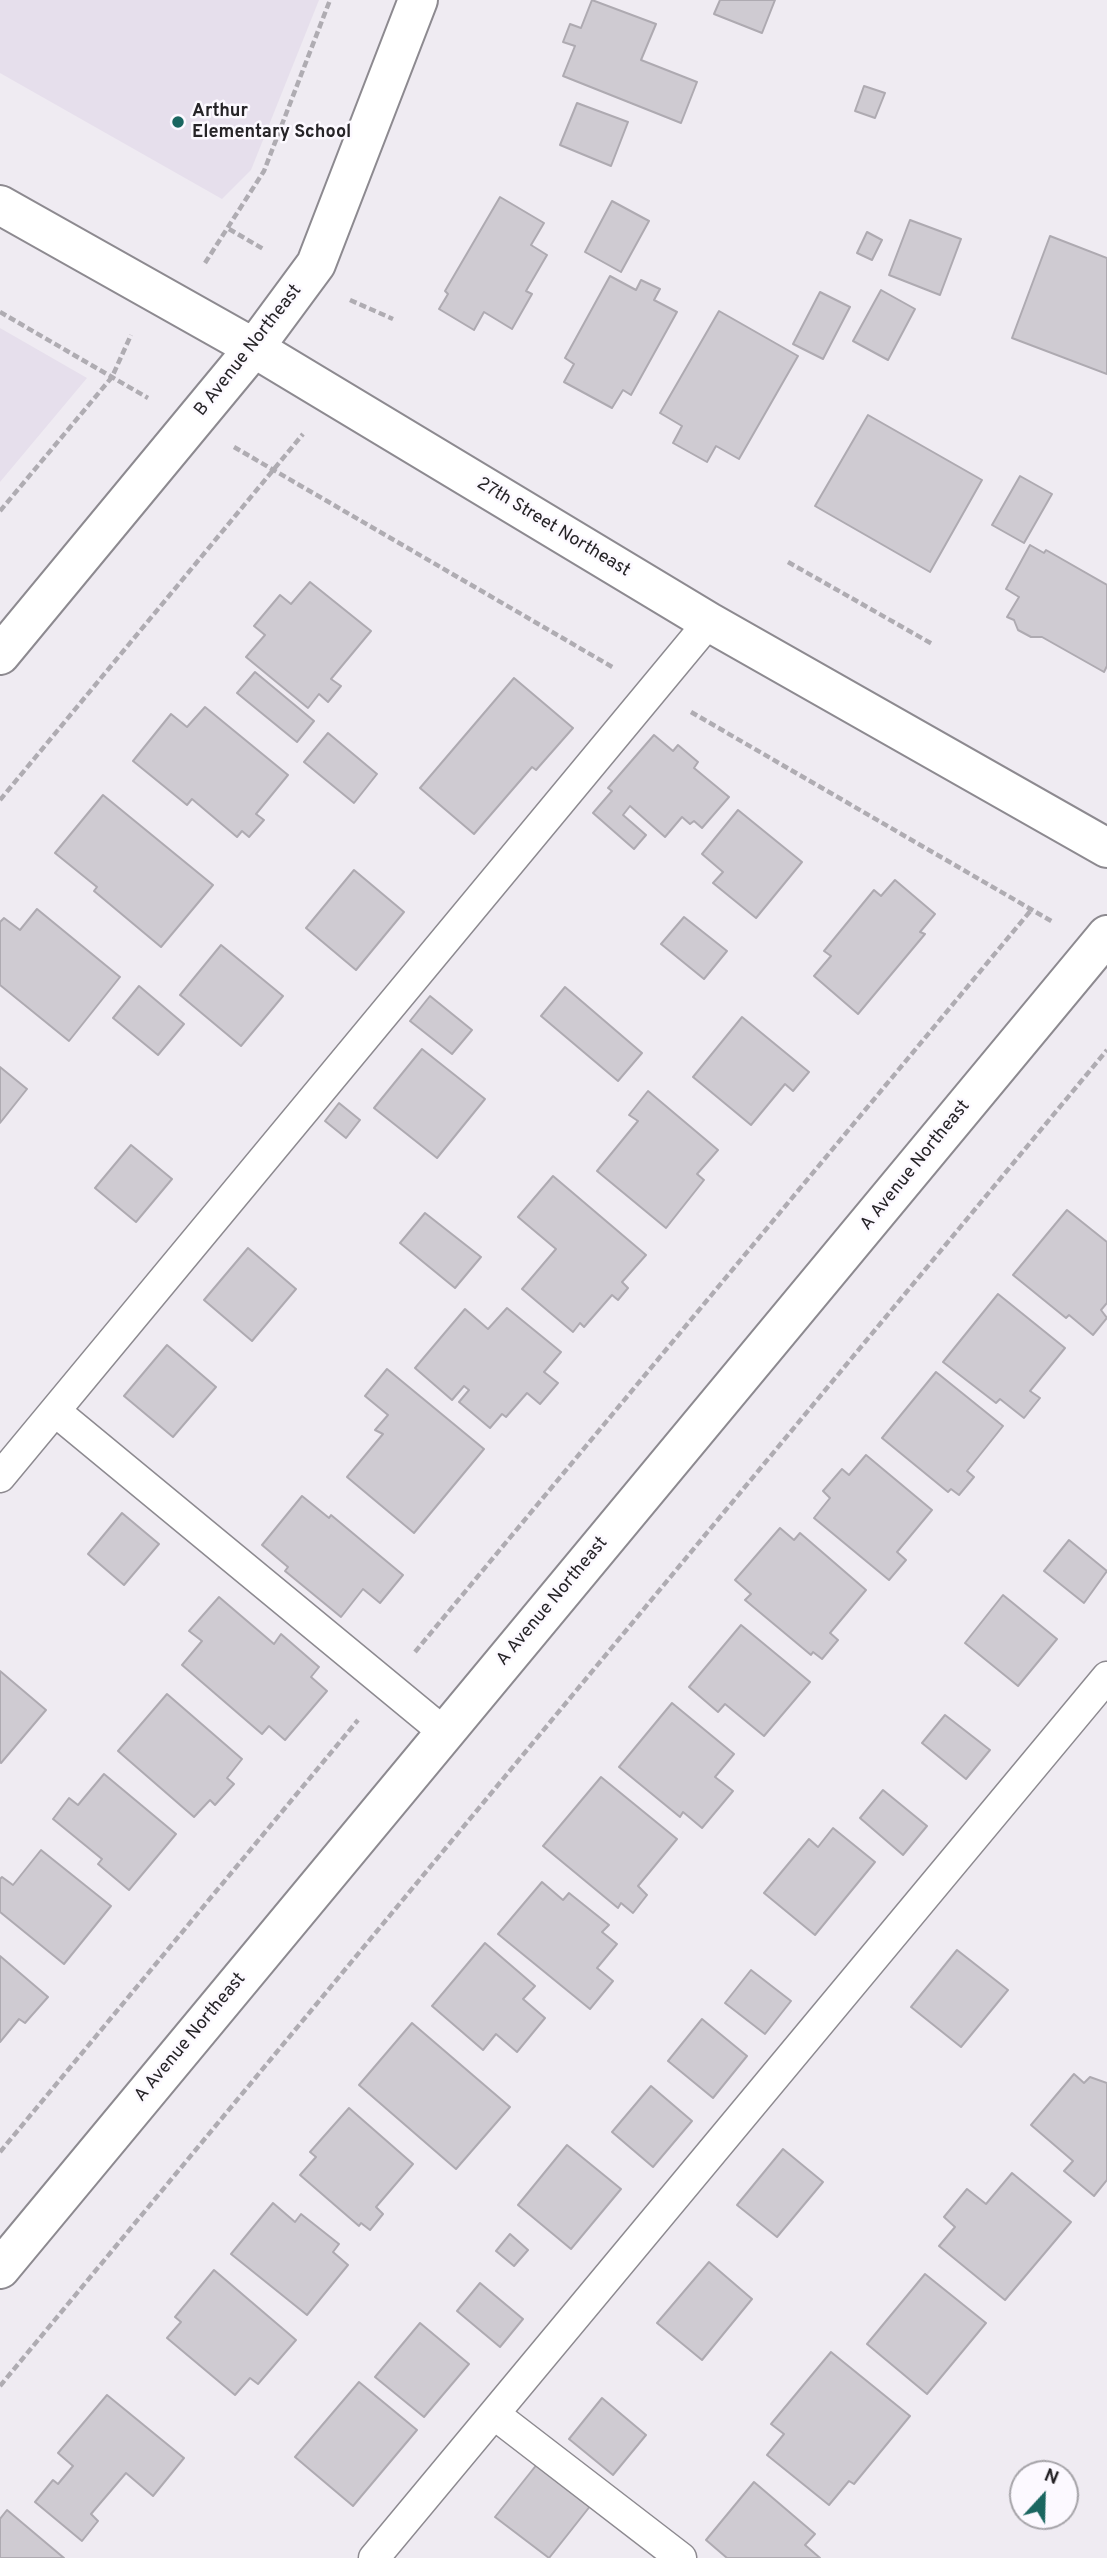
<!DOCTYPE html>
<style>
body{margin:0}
#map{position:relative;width:1107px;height:2558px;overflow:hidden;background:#efebf2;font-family:Overpass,sans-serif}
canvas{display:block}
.north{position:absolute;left:1009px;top:2460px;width:70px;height:70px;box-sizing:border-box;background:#fcf9ff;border:2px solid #a6a4a9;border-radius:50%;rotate:22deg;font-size:19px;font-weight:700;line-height:28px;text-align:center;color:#262427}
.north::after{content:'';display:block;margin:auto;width:24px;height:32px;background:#1a6660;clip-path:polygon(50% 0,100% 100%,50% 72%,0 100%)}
</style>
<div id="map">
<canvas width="1107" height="2558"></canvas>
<div class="north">N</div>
</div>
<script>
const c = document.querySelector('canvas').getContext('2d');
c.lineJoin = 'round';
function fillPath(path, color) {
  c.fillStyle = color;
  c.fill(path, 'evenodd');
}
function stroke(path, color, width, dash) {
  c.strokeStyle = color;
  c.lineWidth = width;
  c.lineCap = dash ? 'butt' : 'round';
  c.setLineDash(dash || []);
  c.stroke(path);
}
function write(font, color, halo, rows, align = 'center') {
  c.font = font + ' Overpass,sans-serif';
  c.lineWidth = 5;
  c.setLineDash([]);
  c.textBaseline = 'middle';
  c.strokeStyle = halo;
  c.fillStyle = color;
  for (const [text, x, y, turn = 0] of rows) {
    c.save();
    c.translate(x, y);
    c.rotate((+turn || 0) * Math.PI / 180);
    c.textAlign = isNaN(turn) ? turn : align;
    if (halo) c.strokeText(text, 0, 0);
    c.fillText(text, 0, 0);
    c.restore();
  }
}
const built = new Path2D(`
 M 0,0 L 319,0 L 251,170 L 222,199 L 0,73 Z
 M 0,328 L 87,378 L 0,482 Z`);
const building = new Path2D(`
 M 592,0 L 656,24 L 641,60 L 697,82 L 681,123 L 563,76 L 575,46 L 563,42 L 570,24 L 581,28 Z
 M 720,0 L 775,0 L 762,33 L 714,14 Z
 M 864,86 L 885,93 L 875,118 L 855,111 Z
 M 577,103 L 628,122 L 611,166 L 560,145 Z
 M 500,197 L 544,223 L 531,245 L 547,255 L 526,291 L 532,294 L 512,329 L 484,312 L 474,330 L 439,309 L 448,294 L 445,291 Z
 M 612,201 L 649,221 L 621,272 L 585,252 Z
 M 910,220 L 961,239 L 940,295 L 889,275 Z
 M 867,232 L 882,240 L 872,260 L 857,253 Z
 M 1050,236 L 1107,258 L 1107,374 L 1012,338 Z
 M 610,276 L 636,290 L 641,280 L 660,289 L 654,300 L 677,312 L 631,395 L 623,390 L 612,408 L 564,382 L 574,364 L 565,358 Z
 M 881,290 L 915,309 L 888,360 L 853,341 Z
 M 820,292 L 850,307 L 823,359 L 793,344 Z
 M 719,311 L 798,356 L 739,459 L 716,446 L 707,462 L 673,443 L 682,426 L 660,413 Z
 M 868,415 L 982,480 L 930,572 L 815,506 Z
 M 1020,476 L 1052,494 L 1024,543 L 992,525 Z
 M 1030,545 L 1044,553 L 1046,550 L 1107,585 L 1107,666 L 1104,672 L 1042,637 L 1031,637 L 1018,630 L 1014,620 L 1007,617 L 1019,597 L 1006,589 Z
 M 310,582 L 371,631 L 331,679 L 341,686 L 328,702 L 319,694 L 308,708 L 246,657 L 265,635 L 254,626 L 280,595 L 291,604 Z
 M 255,672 L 314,721 L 297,742 L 237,693 Z
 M 514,678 L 573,728 L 536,770 L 532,767 L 474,834 L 420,788 Z
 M 205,707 L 288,775 L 256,814 L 264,820 L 249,837 L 242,831 L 237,837 L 192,799 L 187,805 L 133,761 L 171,714 L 187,727 Z
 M 328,733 L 377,774 L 354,803 L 304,762 Z
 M 654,735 L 673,751 L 678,745 L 698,762 L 694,768 L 729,797 L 702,828 L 694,821 L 690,824 L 682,817 L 665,837 L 630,806 L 623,815 L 646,835 L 634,849 L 593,813 L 612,791 L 608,788 Z
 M 103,795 L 213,885 L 161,947 L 94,891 L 97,887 L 55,853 Z
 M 738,810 L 802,862 L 756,918 L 713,883 L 723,872 L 702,854 Z
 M 354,870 L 404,912 L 356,970 L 306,928 Z
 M 895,880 L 935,914 L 920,932 L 925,934 L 858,1014 L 814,976 L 831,956 L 824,951 L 874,890 L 881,896 Z
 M 37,909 L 120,977 L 69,1041 L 0,985 L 0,922 L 4,918 L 20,930 Z
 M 684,917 L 727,951 L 704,979 L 661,944 Z
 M 221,945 L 283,996 L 241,1046 L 180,995 Z
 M 139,986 L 184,1024 L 158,1055 L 113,1018 Z
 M 565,987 L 642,1053 L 618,1081 L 541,1016 Z
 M 430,996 L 472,1030 L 452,1054 L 410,1021 Z
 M 742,1017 L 809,1072 L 793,1091 L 785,1084 L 751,1125 L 693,1077 Z
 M 422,1049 L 485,1099 L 437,1158 L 374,1108 Z
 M 0,1067 L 27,1089 L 0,1123 Z
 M 648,1091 L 718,1150 L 697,1174 L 704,1180 L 666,1228 L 597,1171 L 638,1121 L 629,1115 Z
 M 339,1103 L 360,1120 L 346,1138 L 325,1121 Z
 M 131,1145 L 172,1179 L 136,1222 L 95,1188 Z
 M 553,1176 L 646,1255 L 622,1282 L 628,1288 L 618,1300 L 612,1295 L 584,1327 L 580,1323 L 573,1332 L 522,1289 L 556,1249 L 518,1217 Z
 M 1067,1210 L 1107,1242 L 1107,1303 L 1101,1310 L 1107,1318 L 1093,1335 L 1069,1315 L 1066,1318 L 1013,1275 Z
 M 425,1213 L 481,1257 L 455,1288 L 400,1243 Z
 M 248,1248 L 296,1289 L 252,1341 L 204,1300 Z
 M 998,1294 L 1065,1348 L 1030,1391 L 1040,1398 L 1024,1418 L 1000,1399 L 996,1403 L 943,1362 Z
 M 507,1308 L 561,1352 L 544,1372 L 558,1383 L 540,1404 L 527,1393 L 506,1417 L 502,1414 L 490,1428 L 459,1402 L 469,1390 L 464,1386 L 452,1400 L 415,1368 L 465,1309 L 488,1329 Z
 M 167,1345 L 216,1387 L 173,1437 L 124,1396 Z
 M 387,1369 L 484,1449 L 414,1533 L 347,1477 L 383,1434 L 375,1430 L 388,1415 L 365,1396 Z
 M 936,1372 L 1003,1426 L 967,1471 L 974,1477 L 959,1495 L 951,1489 L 948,1492 L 882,1438 Z
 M 866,1455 L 932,1510 L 897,1552 L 906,1560 L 889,1580 L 814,1518 L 830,1498 L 823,1491 L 842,1469 L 849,1475 Z
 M 302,1496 L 329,1518 L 331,1515 L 403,1575 L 380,1603 L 363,1589 L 341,1617 L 285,1571 L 288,1567 L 262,1545 Z
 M 122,1513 L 159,1544 L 124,1585 L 88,1554 Z
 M 780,1528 L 794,1540 L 800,1533 L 866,1590 L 830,1633 L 838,1640 L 822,1659 L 813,1652 L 811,1655 L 745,1600 L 751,1594 L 735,1580 Z
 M 1069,1540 L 1107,1571 L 1084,1603 L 1044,1571 Z
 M 1003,1595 L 1057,1639 L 1018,1686 L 965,1643 Z
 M 219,1597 L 274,1644 L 281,1634 L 319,1667 L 311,1677 L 327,1691 L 285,1740 L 269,1726 L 262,1734 L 182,1665 L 202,1641 L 189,1631 Z
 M 741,1625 L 810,1682 L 764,1736 L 725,1704 L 718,1712 L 689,1687 Z
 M 0,1671 L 46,1710 L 1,1763 L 0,1762 Z
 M 167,1694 L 242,1759 L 227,1778 L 234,1784 L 215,1805 L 210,1800 L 194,1817 L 118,1751 Z
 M 672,1703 L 734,1754 L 715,1777 L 733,1791 L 702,1828 L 683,1812 L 680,1817 L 619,1767 Z
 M 945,1715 L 990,1750 L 966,1779 L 922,1743 Z
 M 104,1774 L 176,1834 L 129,1890 L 98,1864 L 102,1859 L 53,1819 L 69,1798 L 78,1805 Z
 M 601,1777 L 677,1839 L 638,1886 L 647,1895 L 633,1913 L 621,1903 L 618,1908 L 543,1846 Z
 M 883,1790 L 927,1826 L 903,1855 L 860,1818 Z
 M 833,1828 L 875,1862 L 815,1935 L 764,1893 L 809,1839 L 818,1847 Z
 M 41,1850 L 111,1906 L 64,1964 L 0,1912 L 0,1879 L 2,1877 L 13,1885 Z
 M 542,1882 L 563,1900 L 569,1893 L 609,1925 L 602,1932 L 617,1944 L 597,1968 L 613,1981 L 590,2009 L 498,1934 Z
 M 485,1943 L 535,1986 L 523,1999 L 545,2018 L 517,2052 L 496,2034 L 483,2050 L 432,2006 Z
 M 957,1950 L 1008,1990 L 961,2047 L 911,2007 Z
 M 0,1956 L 48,1997 L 25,2023 L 19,2019 L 0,2042 Z
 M 751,1970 L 791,2001 L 765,2034 L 725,2003 Z
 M 702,2019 L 747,2056 L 713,2098 L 668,2061 Z
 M 412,2023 L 510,2107 L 456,2169 L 359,2085 Z
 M 1074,2074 L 1084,2083 L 1090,2077 L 1107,2083 L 1107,2180 L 1094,2196 L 1064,2171 L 1073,2161 L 1031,2125 Z
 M 651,2086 L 692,2121 L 653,2167 L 612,2132 Z
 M 349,2108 L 413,2164 L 376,2207 L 383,2214 L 370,2230 L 361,2223 L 359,2226 L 300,2175 L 316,2157 L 310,2152 Z
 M 567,2145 L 621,2189 L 571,2249 L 518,2205 Z
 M 783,2149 L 823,2182 L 777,2237 L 737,2205 Z
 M 1012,2173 L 1071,2222 L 1005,2300 L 939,2246 L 955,2227 L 944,2217 L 967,2189 L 986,2204 Z
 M 273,2203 L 295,2222 L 301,2214 L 339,2244 L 333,2252 L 348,2265 L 307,2315 L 231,2254 Z
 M 510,2234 L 528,2250 L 514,2266 L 496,2251 Z
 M 709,2262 L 752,2299 L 702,2360 L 657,2323 Z
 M 214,2270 L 296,2340 L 258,2384 L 250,2378 L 235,2395 L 167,2338 L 181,2322 L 175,2317 Z
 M 925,2274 L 986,2323 L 927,2394 L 867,2344 Z
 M 480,2283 L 523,2319 L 500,2347 L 457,2311 Z
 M 420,2323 L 469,2364 L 424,2417 L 375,2377 Z
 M 831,2352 L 910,2416 L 854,2484 L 849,2481 L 829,2505 L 767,2455 L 784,2434 L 771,2424 Z
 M 359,2382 L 417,2430 L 353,2506 L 295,2457 Z
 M 107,2395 L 184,2458 L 153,2496 L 126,2473 L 91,2514 L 98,2521 L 82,2541 L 35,2502 L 53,2480 L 58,2484 L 73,2466 L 58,2453 Z
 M 602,2398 L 646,2435 L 613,2475 L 569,2439 Z
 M 538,2463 L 591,2505 L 549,2558 L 495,2517 Z
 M 754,2482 L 815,2534 L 805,2545 L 820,2558 L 727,2558 L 706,2540 Z
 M 7,2510 L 64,2558 L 0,2558 L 0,2519 Z`);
const path = new Path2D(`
 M 229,229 L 265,250
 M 205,263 L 264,171 L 330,0
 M 350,300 L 393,319
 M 0,312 L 148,398
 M 234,447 L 614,668
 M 0,511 L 112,377 L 131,335
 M 788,562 L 934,645
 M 691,712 L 1053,922
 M 0,800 L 303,434
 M 415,1652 L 1032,909
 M 0,2152 L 358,1720
 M 0,2386 L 1107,1050`);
const service = new Path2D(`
 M 55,1411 L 445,1733
 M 0,1477 L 709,622
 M 494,2414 L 681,2558
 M 374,2558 L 1107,1677`);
const minor = new Path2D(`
 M 0,205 L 254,348 L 709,622 L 1107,848
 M 0,655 L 254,348 L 316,264 L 418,0
 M 0,2269 L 1107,935`);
const markers = [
 [178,122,7,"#1a6660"]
];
const poiNames = [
 ["Arthur",192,112],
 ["Elementary School",192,133]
];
const streetNames = [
 ["B Avenue Northeast",249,351,-52],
 ["27th Street Northeast",553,528,31],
 ["A Avenue Northeast",916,1166,-51],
 ["A Avenue Northeast",553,1602,-50],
 ["A Avenue Northeast",191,2038,-50]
];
fillPath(built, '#e6dfec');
fillPath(building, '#cfcbd2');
stroke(building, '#aeaab1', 2);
stroke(service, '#8d8a90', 33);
stroke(minor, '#8d8a90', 42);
stroke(path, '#afacb2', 4.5, [7, 3.5]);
stroke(service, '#fff', 30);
stroke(minor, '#fff', 38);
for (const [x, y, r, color] of markers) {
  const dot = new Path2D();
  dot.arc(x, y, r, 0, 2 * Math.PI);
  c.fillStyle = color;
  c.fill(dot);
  stroke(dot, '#fcf9ff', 2.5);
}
write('bold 18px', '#262427', '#fcf9ff', poiNames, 'left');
write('18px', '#262427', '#fcf9ff', streetNames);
</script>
